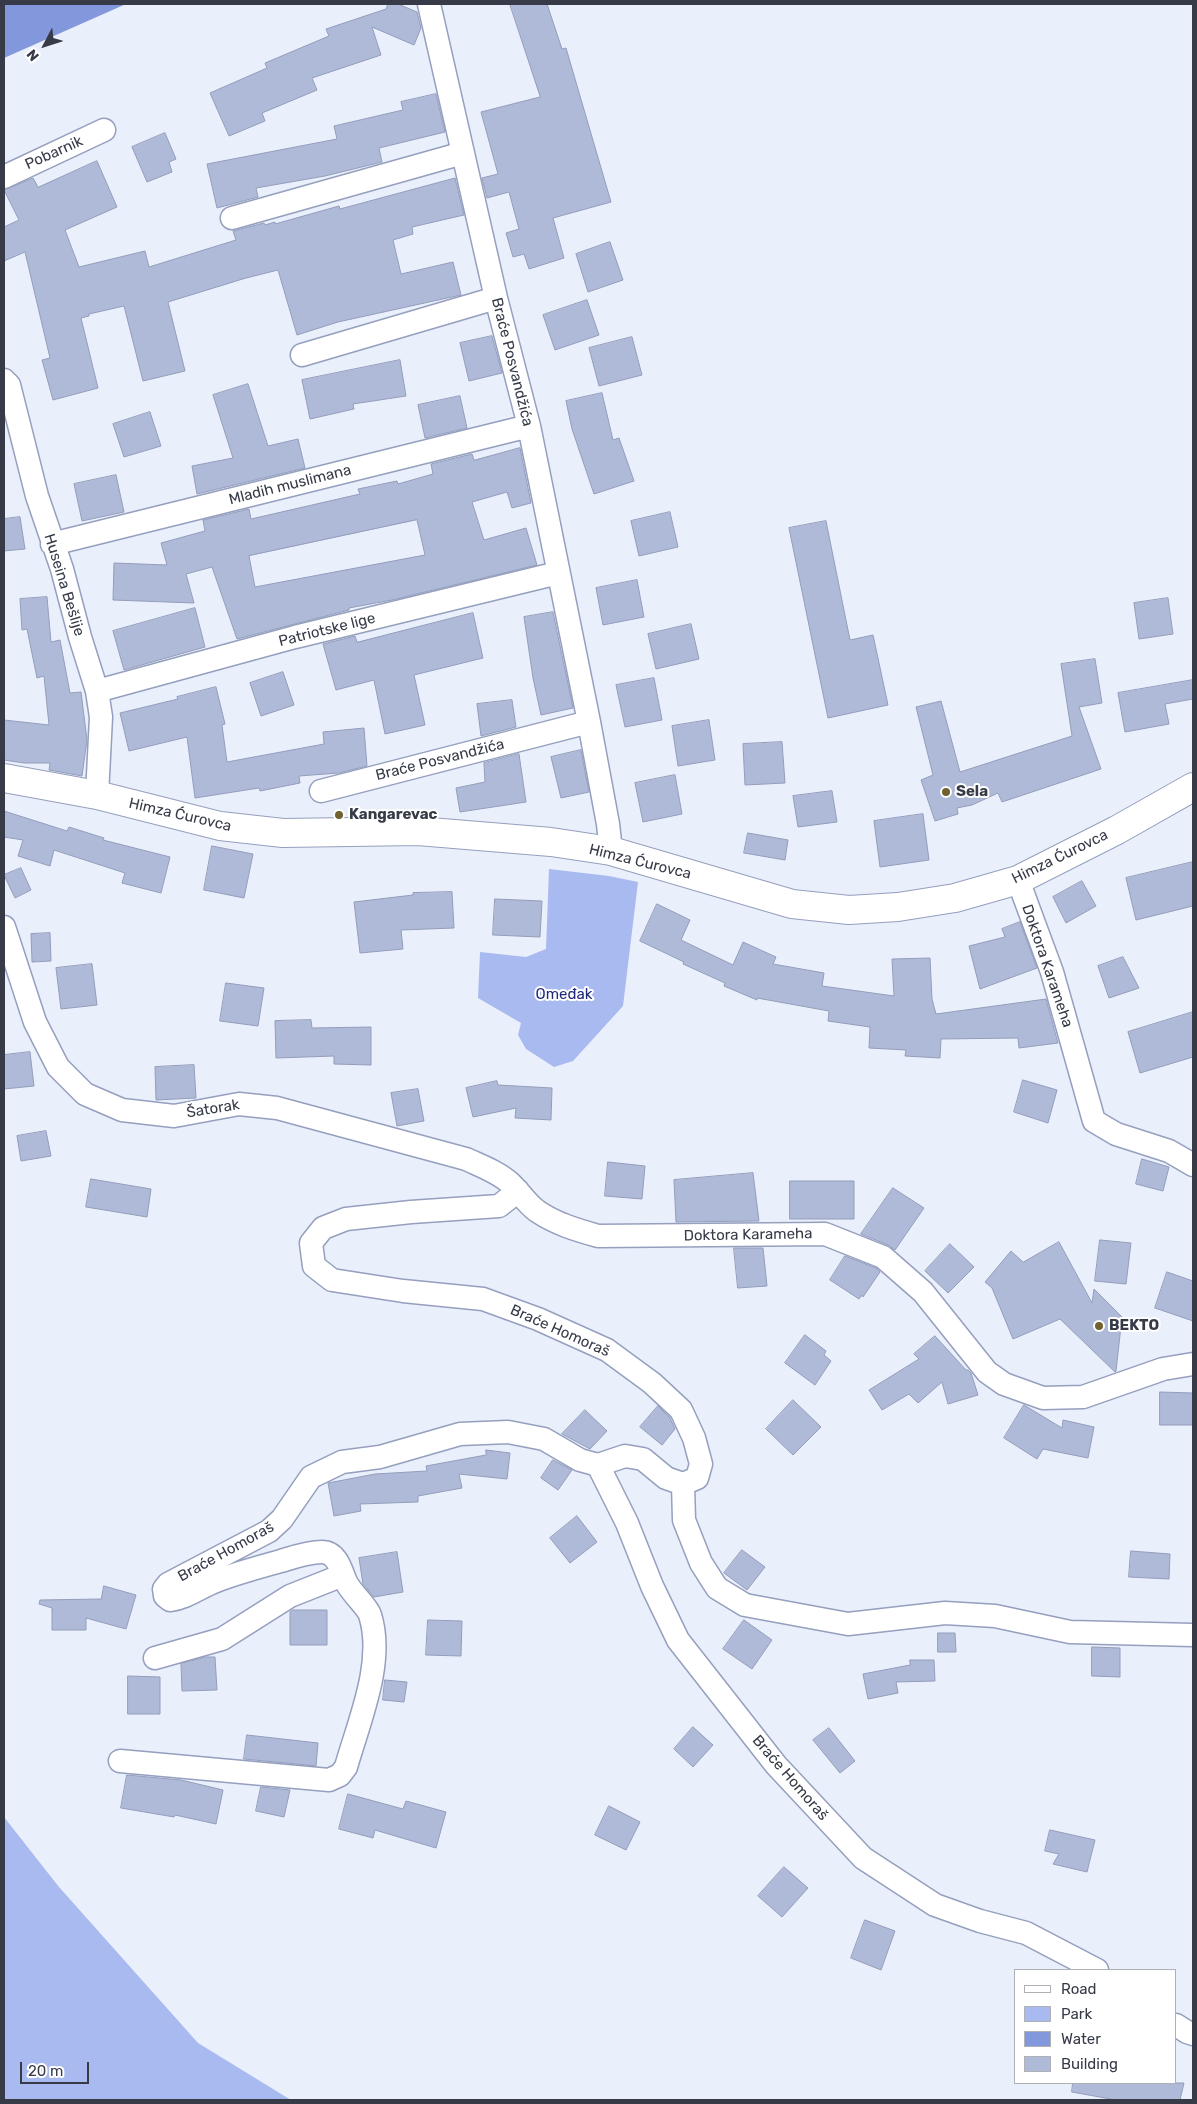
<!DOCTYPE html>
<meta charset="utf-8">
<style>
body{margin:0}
#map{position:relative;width:1197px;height:2104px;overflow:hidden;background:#eaeffc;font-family:Rubik,sans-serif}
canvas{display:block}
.frame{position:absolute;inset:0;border:5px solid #373b48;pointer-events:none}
.legend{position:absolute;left:1014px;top:1969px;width:162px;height:115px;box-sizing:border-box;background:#fff;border:1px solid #afb1b6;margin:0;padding:6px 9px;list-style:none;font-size:15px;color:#373b48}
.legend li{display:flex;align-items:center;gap:10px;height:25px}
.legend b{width:25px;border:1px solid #afb1b6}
.north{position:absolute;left:20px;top:20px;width:50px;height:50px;-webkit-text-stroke:4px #fff;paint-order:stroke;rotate:230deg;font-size:14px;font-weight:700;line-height:20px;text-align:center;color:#373b48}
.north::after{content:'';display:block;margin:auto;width:18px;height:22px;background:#373b48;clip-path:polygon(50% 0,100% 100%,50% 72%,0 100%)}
.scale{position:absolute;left:20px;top:2062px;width:69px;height:22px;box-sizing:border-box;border:2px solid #373b48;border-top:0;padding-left:6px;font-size:15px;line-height:18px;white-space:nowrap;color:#373b48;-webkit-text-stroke:4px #fff;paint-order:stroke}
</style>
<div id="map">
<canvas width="1197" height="2104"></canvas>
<div class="frame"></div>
<ul class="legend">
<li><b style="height:6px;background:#fff"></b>Road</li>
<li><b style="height:14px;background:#a9baf0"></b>Park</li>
<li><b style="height:14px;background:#8397dc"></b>Water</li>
<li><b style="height:14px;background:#afbad9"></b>Building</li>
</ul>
<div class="north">N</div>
<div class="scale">20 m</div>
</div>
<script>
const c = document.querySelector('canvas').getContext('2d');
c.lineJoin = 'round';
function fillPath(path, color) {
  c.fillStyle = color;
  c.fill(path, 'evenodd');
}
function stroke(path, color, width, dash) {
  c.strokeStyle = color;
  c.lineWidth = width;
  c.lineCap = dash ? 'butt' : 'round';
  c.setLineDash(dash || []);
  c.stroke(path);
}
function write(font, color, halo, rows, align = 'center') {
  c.font = font + ' Rubik,sans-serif';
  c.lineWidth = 4;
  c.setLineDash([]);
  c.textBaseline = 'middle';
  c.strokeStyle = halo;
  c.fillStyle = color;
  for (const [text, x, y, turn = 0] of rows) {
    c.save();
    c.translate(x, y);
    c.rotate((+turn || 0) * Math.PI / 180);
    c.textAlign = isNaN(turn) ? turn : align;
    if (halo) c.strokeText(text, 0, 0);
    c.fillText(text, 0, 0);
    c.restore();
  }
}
const green = new Path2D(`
 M 549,869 L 609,876 L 638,882 L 623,1006 L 573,1061 L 554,1067 L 526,1049 L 518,1035 L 521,1023 L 478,998 L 480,952 L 526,957 L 546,949 Z
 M 4,1817 L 59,1887 L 198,2043 L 291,2100 L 4,2100 Z`);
const water = new Path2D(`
 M 4,4 L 126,4 L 4,58 Z`);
const building = new Path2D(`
 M 388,4 L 398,4 L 417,12 L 421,28 L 414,45 L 372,27 L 381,55 L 312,78 L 317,90 L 262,113 L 265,121 L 229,136 L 210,93 L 267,68 L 265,63 L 329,36 L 326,29 L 386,9 Z
 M 510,4 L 547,4 L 562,49 L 566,48 L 611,202 L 553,218 L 564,258 L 529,269 L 524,254 L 513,257 L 506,233 L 519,229 L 509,192 L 487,198 L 482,178 L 498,174 L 481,112 L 540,97 Z
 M 436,94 L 445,132 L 379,148 L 382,162 L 325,176 L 256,188 L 258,197 L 217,208 L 207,164 L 337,139 L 334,126 L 403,110 L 401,102 Z
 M 165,133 L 176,159 L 169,162 L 172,172 L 147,182 L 132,147 Z
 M 97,161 L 117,207 L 65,230 L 79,267 L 145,251 L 149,267 L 236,240 L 233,231 L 264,223 L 265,225 L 275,222 L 275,224 L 339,206 L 340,209 L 455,178 L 464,215 L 412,227 L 413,234 L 393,240 L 401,274 L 453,262 L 461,295 L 338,322 L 297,335 L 278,270 L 246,278 L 168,302 L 185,371 L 143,381 L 124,306 L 89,314 L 89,316 L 81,318 L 98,388 L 53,400 L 42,360 L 50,358 L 25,252 L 4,261 L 4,227 L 19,220 L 4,190 L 33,178 L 38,187 Z
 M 610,242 L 623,280 L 588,292 L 576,254 Z
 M 587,300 L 599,335 L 555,350 L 543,315 Z
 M 492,336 L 502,373 L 469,381 L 460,343 Z
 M 632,337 L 642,375 L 599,386 L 589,348 Z
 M 400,360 L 406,396 L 353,404 L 354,409 L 310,419 L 302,380 Z
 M 248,384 L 268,446 L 298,439 L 305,468 L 197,494 L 192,466 L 233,458 L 213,395 Z
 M 602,393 L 613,440 L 619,438 L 634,481 L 594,494 L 572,429 L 566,401 Z
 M 460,396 L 467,428 L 425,438 L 418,405 Z
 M 150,412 L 161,446 L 124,457 L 113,424 Z
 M 520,448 L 531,503 L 512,508 L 507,492 L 472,502 L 484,540 L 526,528 L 537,565 L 392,600 L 349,608 L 349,610 L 237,639 L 212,567 L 186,574 L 194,603 L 113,600 L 114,563 L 167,565 L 161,543 L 205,531 L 203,520 L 249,509 L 251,519 L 360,494 L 358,489 L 397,481 L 398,484 L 433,474 L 431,464 L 472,454 L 474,460 ZM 417,520 L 425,555 L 255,587 L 249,556 Z
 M 116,475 L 124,512 L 82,521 L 74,484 Z
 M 670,512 L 678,547 L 639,556 L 631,521 Z
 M 20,517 L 25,549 L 4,551 L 4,519 Z
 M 826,521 L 850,640 L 873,635 L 888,705 L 828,718 L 789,528 Z
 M 637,580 L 644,617 L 603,625 L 596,588 Z
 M 47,597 L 51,642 L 60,640 L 70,693 L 81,692 L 87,740 L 82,776 L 49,770 L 50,763 L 24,763 L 4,760 L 4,720 L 49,725 L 44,676 L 37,678 L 27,629 L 22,630 L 20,599 Z
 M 1168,598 L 1173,634 L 1139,639 L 1134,603 Z
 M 195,608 L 205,647 L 124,670 L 113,631 Z
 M 553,612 L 573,708 L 541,715 L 533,678 L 524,617 Z
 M 473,613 L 483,658 L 414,675 L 425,725 L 385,734 L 374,680 L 336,690 L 323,644 L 355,636 L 357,642 Z
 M 691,624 L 699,659 L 656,669 L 648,634 Z
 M 1095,659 L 1102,703 L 1079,707 L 1101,769 L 1002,802 L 998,793 L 972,805 L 957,808 L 958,814 L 935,821 L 921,780 L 933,775 L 916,707 L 941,701 L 960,772 L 1072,736 L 1061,664 Z
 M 283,672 L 294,705 L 261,716 L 250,683 Z
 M 654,678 L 662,720 L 625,727 L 616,685 Z
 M 1193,680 L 1193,699 L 1165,704 L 1169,724 L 1125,732 L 1118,693 Z
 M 216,687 L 225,724 L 222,725 L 227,762 L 324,744 L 323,732 L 364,728 L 367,766 L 339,773 L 299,776 L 300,783 L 260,791 L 259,788 L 195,798 L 187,737 L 129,751 L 120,713 L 178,699 L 177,697 Z
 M 512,700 L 516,727 L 481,736 L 477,704 Z
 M 709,720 L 715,760 L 678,766 L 672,726 Z
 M 782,742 L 785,783 L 745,785 L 743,744 Z
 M 581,750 L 589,792 L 561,798 L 551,757 Z
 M 519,754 L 526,802 L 460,812 L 456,788 L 485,782 L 484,763 Z
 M 675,775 L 682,814 L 643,822 L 635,783 Z
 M 832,791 L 837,822 L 798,827 L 793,796 Z
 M 4,811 L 67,831 L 69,827 L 104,838 L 103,840 L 170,857 L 161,893 L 122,883 L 125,873 L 54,850 L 50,866 L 18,856 L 23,840 L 4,837 Z
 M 923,814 L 929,860 L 880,867 L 874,821 Z
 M 748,833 L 788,840 L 785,860 L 744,853 Z
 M 212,846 L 253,854 L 244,898 L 204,890 Z
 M 1193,862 L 1193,906 L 1136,920 L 1126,878 Z
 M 21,868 L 31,890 L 15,898 L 4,875 Z
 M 1082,881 L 1096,906 L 1066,923 L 1053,897 Z
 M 452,892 L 454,928 L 401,930 L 403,949 L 360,953 L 354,902 L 413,895 L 413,893 Z
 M 495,899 L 542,901 L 540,937 L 493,935 Z
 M 657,904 L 690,920 L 681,940 L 733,965 L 743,942 L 776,957 L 773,964 L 824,973 L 822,986 L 894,996 L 892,959 L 930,958 L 932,999 L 936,1014 L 1046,999 L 1058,1043 L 1019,1048 L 1018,1038 L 941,1039 L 940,1058 L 905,1056 L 906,1050 L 869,1048 L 870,1027 L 828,1021 L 829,1011 L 757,998 L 757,1000 L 724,986 L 725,983 L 683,964 L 684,962 L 640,941 Z
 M 1020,922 L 1037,968 L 980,989 L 969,946 L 1005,937 L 1002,929 Z
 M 50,933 L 51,961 L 32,962 L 31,934 Z
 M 1123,957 L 1139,988 L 1109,998 L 1098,966 Z
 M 92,964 L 97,1005 L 61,1009 L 56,968 Z
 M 226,983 L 264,988 L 258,1026 L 220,1021 Z
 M 1193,1012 L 1193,1057 L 1140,1073 L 1128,1032 Z
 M 311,1020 L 312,1028 L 371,1027 L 371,1065 L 334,1064 L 334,1056 L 276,1058 L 275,1021 Z
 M 30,1052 L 34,1086 L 4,1089 L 4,1055 Z
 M 194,1065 L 196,1098 L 156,1100 L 155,1067 Z
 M 1023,1080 L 1057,1090 L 1048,1123 L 1014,1112 Z
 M 497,1081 L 498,1085 L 552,1088 L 551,1120 L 515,1118 L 516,1108 L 473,1117 L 466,1088 Z
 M 418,1089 L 424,1121 L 397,1126 L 391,1093 Z
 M 46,1131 L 51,1156 L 21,1161 L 17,1136 Z
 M 1142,1159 L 1169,1167 L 1163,1191 L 1136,1184 Z
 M 608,1162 L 645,1166 L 642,1199 L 605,1196 Z
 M 753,1173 L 759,1221 L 676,1222 L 674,1180 Z
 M 91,1179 L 151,1189 L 147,1217 L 86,1207 Z
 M 790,1181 L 854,1181 L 854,1219 L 790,1219 Z
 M 893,1188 L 924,1208 L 895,1250 L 888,1245 L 861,1234 Z
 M 1100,1240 L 1131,1243 L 1126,1284 L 1095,1281 Z
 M 1059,1242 L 1092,1303 L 1094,1289 L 1122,1317 L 1116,1371 L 1115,1372 L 1060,1319 L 1013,1339 L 992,1288 L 985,1282 L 1011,1251 L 1023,1262 Z
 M 950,1244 L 974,1267 L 948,1293 L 925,1271 Z
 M 734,1248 L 763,1248 L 767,1286 L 738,1288 Z
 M 845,1256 L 876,1268 L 880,1272 L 863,1297 L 862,1295 L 859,1299 L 830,1280 Z
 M 1167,1272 L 1193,1281 L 1193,1321 L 1155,1308 Z
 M 805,1335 L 826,1351 L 824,1355 L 831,1361 L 815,1385 L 785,1363 Z
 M 935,1336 L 966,1370 L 968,1370 L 971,1373 L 978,1395 L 948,1404 L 942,1382 L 918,1403 L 909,1394 L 882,1410 L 869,1390 L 919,1359 L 914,1354 Z
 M 1160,1392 L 1193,1393 L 1193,1425 L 1160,1425 Z
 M 793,1400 L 821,1427 L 793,1455 L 766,1429 Z
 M 1024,1405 L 1062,1428 L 1063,1420 L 1094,1427 L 1088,1458 L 1043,1449 L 1037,1459 L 1004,1438 Z
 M 658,1406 L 670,1418 L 675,1429 L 662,1445 L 640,1427 Z
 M 585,1410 L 607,1431 L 590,1449 L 562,1434 Z
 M 486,1450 L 510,1453 L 507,1479 L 459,1474 L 462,1488 L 418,1496 L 418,1502 L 360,1504 L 361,1511 L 334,1516 L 328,1483 L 375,1474 L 427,1471 L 426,1466 L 486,1455 Z
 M 553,1460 L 572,1470 L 558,1490 L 541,1478 Z
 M 577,1516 L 597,1542 L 570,1563 L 550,1538 Z
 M 742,1550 L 765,1567 L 747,1590 L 724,1573 Z
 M 1131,1551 L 1170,1554 L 1169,1579 L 1129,1577 Z
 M 397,1552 L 403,1592 L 374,1597 L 363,1584 L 359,1558 Z
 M 104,1586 L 136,1595 L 126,1629 L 86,1618 L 86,1630 L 52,1630 L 52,1608 L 39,1604 L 40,1600 L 101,1599 Z
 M 293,1610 L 327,1610 L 327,1645 L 290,1645 L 290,1612 Z
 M 428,1620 L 462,1621 L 461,1656 L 426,1655 Z
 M 744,1620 L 772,1640 L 752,1669 L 723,1649 Z
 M 938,1633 L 955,1633 L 956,1652 L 938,1652 Z
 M 1092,1647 L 1120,1648 L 1120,1677 L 1092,1676 Z
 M 206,1657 L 215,1657 L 217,1690 L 182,1691 L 181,1664 Z
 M 910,1660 L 934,1660 L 935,1681 L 896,1682 L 898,1693 L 868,1699 L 863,1674 L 910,1665 Z
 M 128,1676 L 160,1677 L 160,1714 L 128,1714 Z
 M 385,1680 L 407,1682 L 404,1702 L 383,1700 Z
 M 693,1727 L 713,1745 L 693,1767 L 674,1749 Z
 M 829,1728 L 855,1761 L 840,1773 L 813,1740 Z
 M 247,1735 L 318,1743 L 316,1766 L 244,1759 Z
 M 127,1775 L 181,1780 L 223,1790 L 216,1824 L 175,1815 L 174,1817 L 121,1808 Z
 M 261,1787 L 290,1790 L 284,1817 L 256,1811 Z
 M 348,1794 L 403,1809 L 406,1801 L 446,1812 L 436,1848 L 375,1830 L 373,1838 L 339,1829 Z
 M 609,1806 L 640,1822 L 626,1850 L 595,1835 Z
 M 1050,1830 L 1095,1840 L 1087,1872 L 1053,1864 L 1059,1854 L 1045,1851 Z
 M 784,1867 L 808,1888 L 782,1917 L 758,1896 Z
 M 865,1920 L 895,1931 L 881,1970 L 851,1958 Z
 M 1073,2083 L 1184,2083 L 1180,2100 L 1116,2100 L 1072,2092 Z`);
const street = new Path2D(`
 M 429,4 L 496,298 L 529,426 L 589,722 L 608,824 L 611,851
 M 4,177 L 104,130
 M 232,218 L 463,153
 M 302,355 L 496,298
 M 4,380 L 9,385 L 37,496 L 62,569 L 80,637 L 97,691 L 101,717 L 97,795
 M 52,544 L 529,426
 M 97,691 L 295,637 L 558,573
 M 321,791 L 589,722
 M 1018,880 L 1052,972 L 1094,1121 L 1116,1134 L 1169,1151 L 1193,1165
 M 4,927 L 35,1022 L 58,1067 L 85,1094 L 122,1110 L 174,1116 L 239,1104 L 277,1108 L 466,1159 C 481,1166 498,1172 510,1183 C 520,1192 526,1203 537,1211 C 556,1224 577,1230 598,1236 L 825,1234 L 883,1257 L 923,1292 L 987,1372 L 1004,1384 L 1043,1398 L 1083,1397 L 1163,1369 L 1193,1364
 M 518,1191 L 499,1206 L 411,1212 L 346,1219 L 323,1228 L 311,1243 L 314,1266 L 332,1280 L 403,1291 L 483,1299 L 538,1319 L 607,1350 L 652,1383 L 681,1410 L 694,1438 L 701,1464 L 697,1478 L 683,1484 L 666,1478 L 643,1459 L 625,1456 L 598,1465 L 627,1523 L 652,1586 L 678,1640 L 776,1765 L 863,1858 L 935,1905 L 980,1921 L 1026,1933 L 1097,1970
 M 683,1484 L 684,1520 L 701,1563 L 717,1588 L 745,1605 L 848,1624 L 945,1613 L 995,1616 L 1070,1632 L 1193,1635
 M 155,1658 L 222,1639 L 290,1596 L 343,1575
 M 120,1761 L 329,1780 L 340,1775 L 346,1767 C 359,1721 385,1662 370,1615 C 367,1606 352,1594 346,1582 C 341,1570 337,1552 322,1552 C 308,1552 294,1557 281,1561 C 259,1567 237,1573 216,1581 C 200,1587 187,1598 170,1600 L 165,1596 L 164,1589 L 168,1584 L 269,1531 L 282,1519 L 311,1477 L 342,1462 L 380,1457 L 460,1434 L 508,1432 L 544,1439 L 580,1460 L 598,1465
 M 1176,2025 L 1187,2032 L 1193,2034`);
const primary = new Path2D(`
 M 4,778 L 97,795 L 220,826 L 283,833 L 418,831 L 551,842 L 611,851 L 792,904 L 849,910 L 898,907 L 955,898 L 1018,880 L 1117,830 L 1193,787`);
const markers = [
 [946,792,5,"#71612e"],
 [339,815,5,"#71612e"],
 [1099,1326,5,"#71612e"]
];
const streetNames = [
 ["Pobarnik",54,153,-24],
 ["Braće Posvandžića",512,362,76],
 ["Mladih muslimana",290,485,-14],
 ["Huseina Bešlije",64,585,73],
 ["Patriotske lige",327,630,-14],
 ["Braće Posvandžića",440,760,-14],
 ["Himza Ćurovca",180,815,13],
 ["Himza Ćurovca",1060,857,-26],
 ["Himza Ćurovca",640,862,14],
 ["Doktora Karameha",1047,966,71],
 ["Šatorak",213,1109,-9],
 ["Doktora Karameha",748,1235,-1],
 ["Braće Homoraš",560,1331,24],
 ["Braće Homoraš",226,1552,-29],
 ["Braće Homoraš",790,1778,49]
];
const poiNames = [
 ["Sela",956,792],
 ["Kangarevac",349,815],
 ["BEKTO",1109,1326]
];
const parkNames = [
 ["Omeđak",564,995]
];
fillPath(green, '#a9baf0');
fillPath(water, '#8397dc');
fillPath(building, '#afbad9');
stroke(building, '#939dbb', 1);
stroke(street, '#959fbe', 25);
stroke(primary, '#959fbe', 30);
stroke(street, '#fff', 22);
stroke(primary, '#fff', 28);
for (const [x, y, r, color] of markers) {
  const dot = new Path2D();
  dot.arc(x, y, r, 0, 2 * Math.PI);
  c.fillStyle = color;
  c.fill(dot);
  stroke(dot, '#fff', 2);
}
write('15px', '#373b48', '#fff', streetNames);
write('bold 15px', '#373b48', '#fff', poiNames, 'left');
write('15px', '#1f2978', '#fff', parkNames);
</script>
